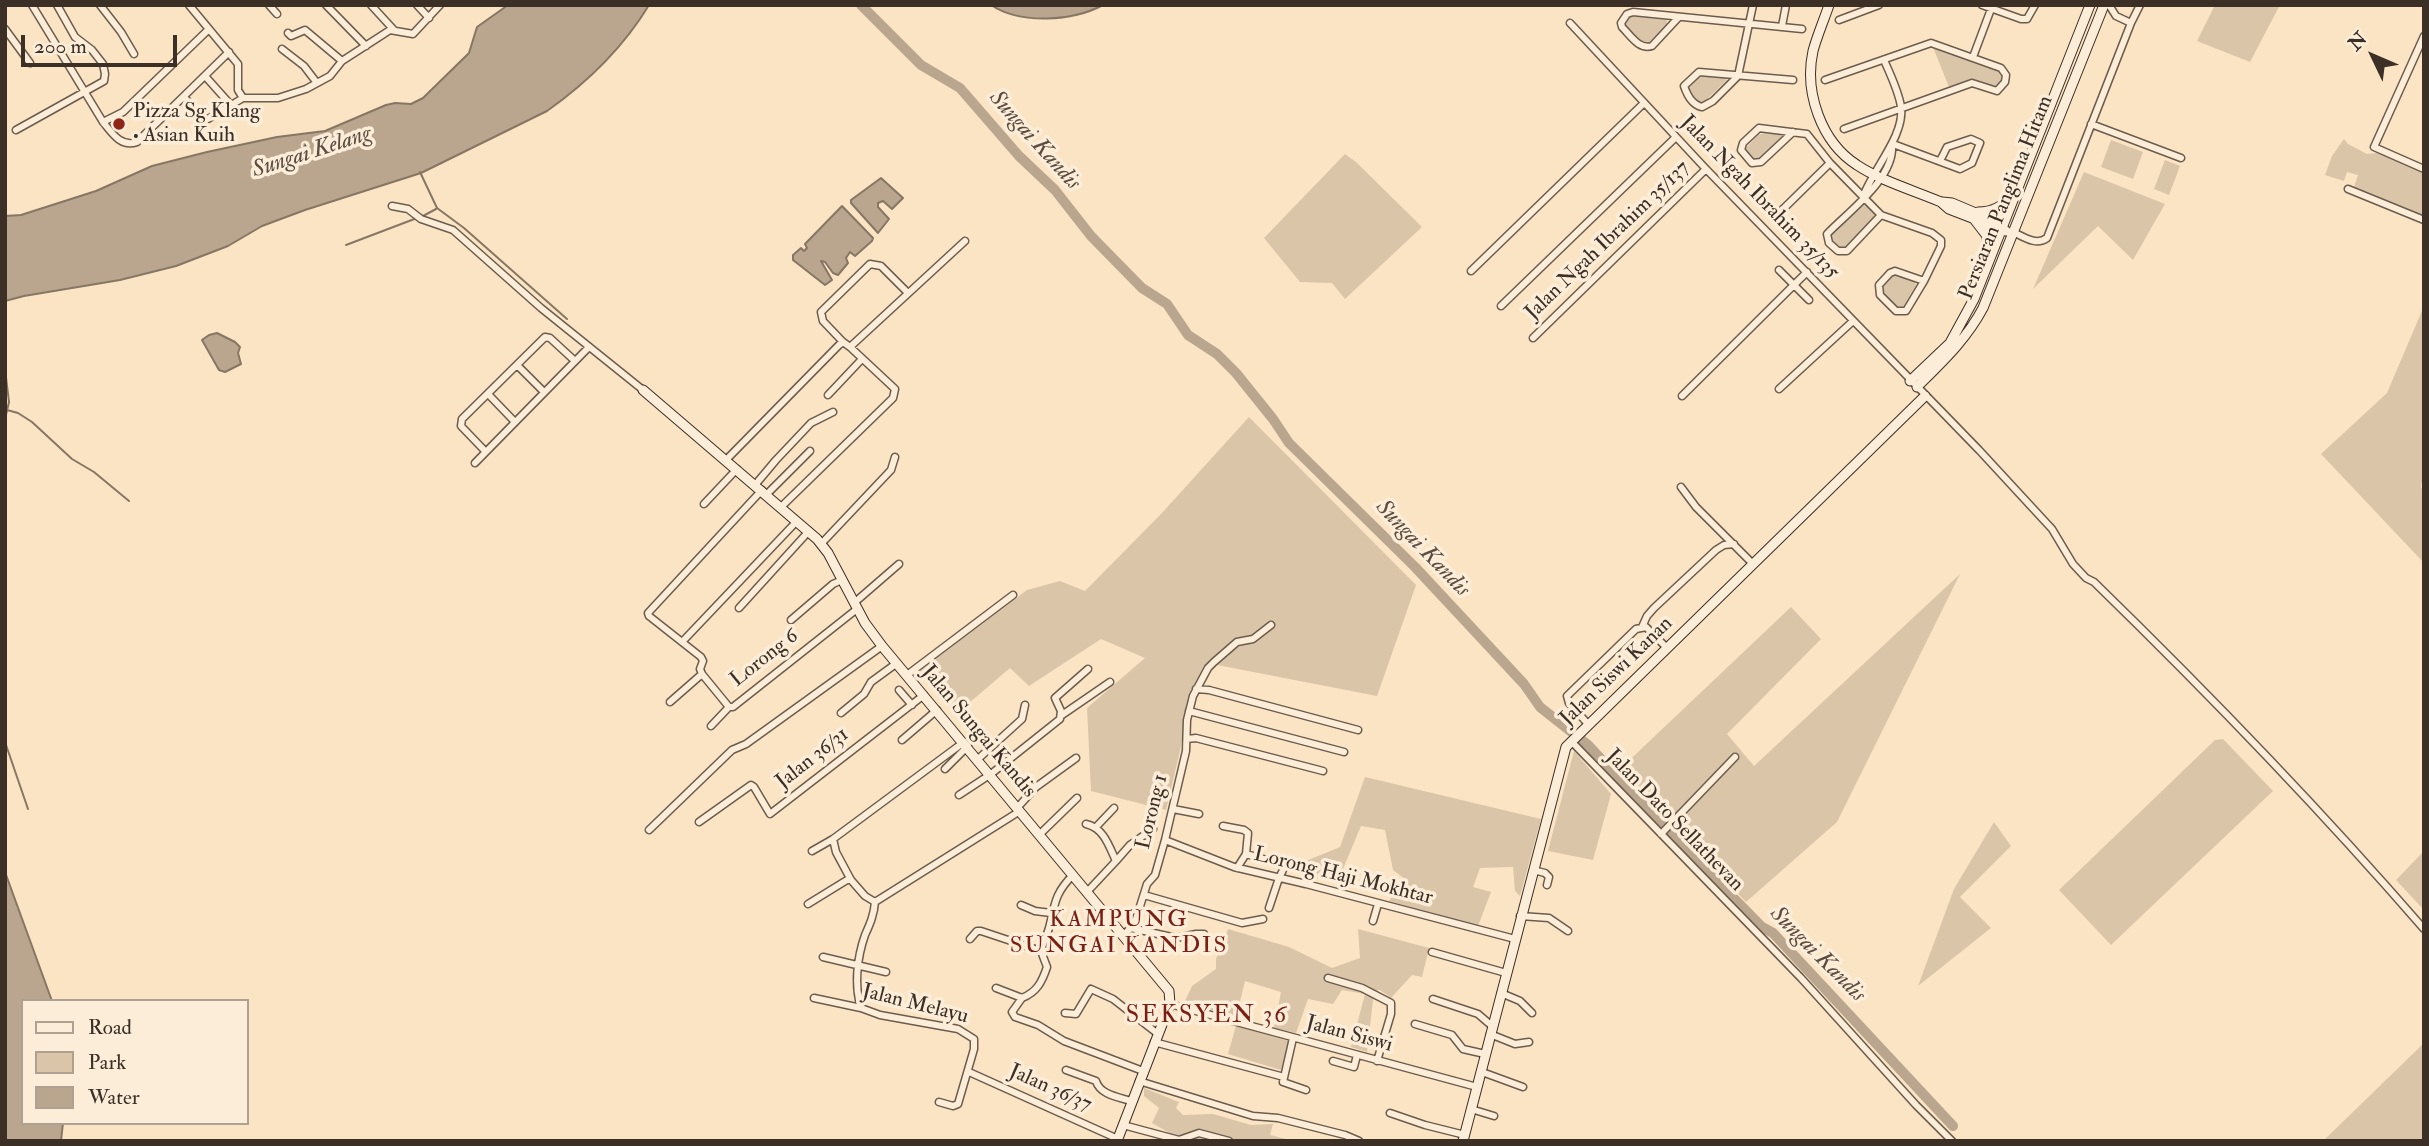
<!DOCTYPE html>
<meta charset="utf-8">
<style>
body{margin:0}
#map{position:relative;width:2429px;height:1146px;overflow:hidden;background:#fbe4c4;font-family:"IM FELL Double Pica",serif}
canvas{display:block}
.frame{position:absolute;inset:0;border:7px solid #3b2f26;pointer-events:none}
.legend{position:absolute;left:21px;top:999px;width:228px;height:126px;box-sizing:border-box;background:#fcedd9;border:2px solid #afa191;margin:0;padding:9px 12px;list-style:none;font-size:21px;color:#3b2f26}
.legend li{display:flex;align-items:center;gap:14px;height:35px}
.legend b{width:35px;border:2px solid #afa191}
.north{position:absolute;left:2338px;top:21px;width:70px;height:70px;-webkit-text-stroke:5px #fcedd9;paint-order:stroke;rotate:314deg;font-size:19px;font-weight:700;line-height:28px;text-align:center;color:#3b2f26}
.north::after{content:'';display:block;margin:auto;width:24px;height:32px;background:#3b2f26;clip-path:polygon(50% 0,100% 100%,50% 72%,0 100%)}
.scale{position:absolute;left:21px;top:35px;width:156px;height:32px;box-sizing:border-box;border:4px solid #3b2f26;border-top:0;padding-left:9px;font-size:21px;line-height:24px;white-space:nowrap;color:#3b2f26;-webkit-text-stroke:5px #fcedd9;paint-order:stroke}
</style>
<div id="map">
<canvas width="2429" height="1146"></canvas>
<div class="frame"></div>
<ul class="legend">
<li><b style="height:9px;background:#fcedd9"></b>Road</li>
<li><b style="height:19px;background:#dac5a9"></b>Park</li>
<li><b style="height:19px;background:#baa68e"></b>Water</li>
</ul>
<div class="north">N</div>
<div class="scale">200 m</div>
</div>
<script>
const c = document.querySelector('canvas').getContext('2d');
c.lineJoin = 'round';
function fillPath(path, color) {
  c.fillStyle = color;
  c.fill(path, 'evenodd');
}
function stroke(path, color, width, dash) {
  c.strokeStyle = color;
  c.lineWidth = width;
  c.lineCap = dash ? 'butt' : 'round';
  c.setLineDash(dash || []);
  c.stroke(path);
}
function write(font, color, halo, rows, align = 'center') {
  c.font = font + ' "IM FELL Double Pica",serif';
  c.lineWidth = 7;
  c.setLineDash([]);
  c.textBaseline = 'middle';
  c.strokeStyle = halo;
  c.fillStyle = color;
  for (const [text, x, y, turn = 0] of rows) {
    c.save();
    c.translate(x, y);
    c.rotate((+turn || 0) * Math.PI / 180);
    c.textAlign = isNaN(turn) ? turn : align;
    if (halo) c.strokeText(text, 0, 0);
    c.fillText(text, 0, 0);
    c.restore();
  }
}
const green = new Path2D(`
 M 2215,5 L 2280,5 L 2250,62 L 2197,41 Z
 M 1632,16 L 1666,20 L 1668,24 L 1647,44 L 1641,43 L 1625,25 L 1626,19 Z
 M 1933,47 L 1998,71 L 2002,77 L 2000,84 L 1993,87 L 1970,80 L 1949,87 Z
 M 1701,75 L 1725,78 L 1727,80 L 1703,103 L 1699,102 L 1689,91 L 1689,86 Z
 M 1764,133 L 1779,134 L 1783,137 L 1762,160 L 1754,161 L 1746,153 L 1746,148 L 1758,135 Z
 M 2344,139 L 2348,144 L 2367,154 L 2377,153 L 2424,172 L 2424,219 L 2354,187 L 2358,175 L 2347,172 L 2344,181 L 2325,175 L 2332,156 Z
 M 2111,140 L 2143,152 L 2133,179 L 2101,167 Z
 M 1345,154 L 1356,162 L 1422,227 L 1345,299 L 1332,283 L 1300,282 L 1264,238 Z
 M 2165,160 L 2180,166 L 2169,195 L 2154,189 Z
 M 2084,172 L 2165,204 L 2133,260 L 2098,226 L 2033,289 Z
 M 1863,204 C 1869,205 1873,209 1875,215 L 1873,220 L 1845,248 L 1837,248 L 1830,242 L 1830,234 Z
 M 1894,274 L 1914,280 L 1916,285 L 1902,309 L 1899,309 L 1882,293 L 1882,286 Z
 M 2424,306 L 2424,469 L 2421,487 L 2424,493 L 2424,563 L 2321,454 L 2387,393 Z
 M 1249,417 L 1416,585 L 1377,696 L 1207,663 L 1189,695 L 1180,751 L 1166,810 L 1091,791 L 1087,708 L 1145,658 L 1101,639 L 1029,686 L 1010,668 L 956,714 L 917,673 L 1027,590 L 1060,581 L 1085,591 L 1161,514 Z
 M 1960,574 L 1837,822 L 1746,902 L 1619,770 L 1791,607 L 1821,639 L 1727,734 L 1754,766 Z
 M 2223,739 L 2273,791 L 2111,945 L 2059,890 L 2215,740 Z
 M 1574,751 L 1611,794 L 1593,860 L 1548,851 Z
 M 1365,777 L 1541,819 L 1520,896 L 1515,891 L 1513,867 L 1480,868 L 1473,887 L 1491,892 L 1478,926 L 1389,901 L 1405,879 L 1393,870 L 1385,830 L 1361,826 L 1337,883 L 1284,870 L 1340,847 Z
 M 1994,822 L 2011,846 L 1960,897 L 1991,928 L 1918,986 L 1954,889 Z
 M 2424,851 L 2424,910 L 2396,880 Z
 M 1228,929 L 1289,947 L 1332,968 L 1360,958 L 1358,929 L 1429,948 L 1422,977 L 1412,975 L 1391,998 L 1380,990 L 1374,991 L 1367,1052 L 1351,1047 L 1365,994 L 1342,990 L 1333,1004 L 1308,999 L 1296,1033 L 1274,1028 L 1281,992 L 1245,981 L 1236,1018 L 1220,1015 L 1185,1001 L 1192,986 L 1216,969 L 1216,959 Z
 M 1236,1026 L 1289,1041 L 1281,1070 L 1228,1054 Z
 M 2424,1043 L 2424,1141 L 2323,1141 Z
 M 1144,1088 L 1179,1102 L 1176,1108 L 1183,1115 L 1213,1114 L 1251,1125 L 1273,1124 L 1270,1135 L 1294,1141 L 1184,1141 L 1152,1123 L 1159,1108 L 1144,1096 Z`);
const water = new Path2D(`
 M 508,5 L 649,5 C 623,48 588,82 547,111 L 421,173 L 305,210 L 262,226 L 228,246 L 176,266 L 120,280 L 24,296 L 5,301 L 5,216 L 21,215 L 96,191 L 152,166 L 207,152 L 277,137 L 325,131 L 386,105 L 395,103 L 411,104 L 423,98 L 469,53 L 477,27 Z
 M 991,5 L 1103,5 C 1073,21 1021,25 991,5 Z
 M 881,178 L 903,198 L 892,209 L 883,201 L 878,203 L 878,207 L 889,219 L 878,233 L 851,203 L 851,200 Z
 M 842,206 L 873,238 L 872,241 L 855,256 L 850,252 L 846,258 L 848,263 L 838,275 L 833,273 L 825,262 L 821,261 L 832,280 L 825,285 L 793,260 L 793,255 L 801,248 L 804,251 L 807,248 L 805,244 Z
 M 217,333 L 235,342 L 240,347 L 238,353 L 241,364 L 225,372 L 219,370 L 202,340 L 209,335 Z
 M 5,872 L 52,1001 L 23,1001 L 23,1123 L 63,1123 L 61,1141 L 5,1141 Z`);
const stream = new Path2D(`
 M 420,172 L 437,208 L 464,228 L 567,319
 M 423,216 L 436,209
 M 346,245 L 417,218
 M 5,369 L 9,402 L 5,419
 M 7,410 L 18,413 L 32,422 L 72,459 L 94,472 L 129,501
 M 5,742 L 28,809`);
const river = new Path2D(`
 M 861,5 L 921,65 L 960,88 L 1019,156 L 1055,190 L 1091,236 L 1142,288 L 1167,304 L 1188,335 L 1217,354 L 1236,373 L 1273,419 L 1289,443 L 1415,567 L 1524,684 L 1540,707 L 1588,745 L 1656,819 L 1762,927 L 1773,933 L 1953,1126`);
const street = new Path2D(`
 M 32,5 L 103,122 C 112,133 121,148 137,142 L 229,52
 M 100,5 L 121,32 L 134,54
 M 189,5 L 238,64 L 238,90 L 243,98 L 278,98 L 306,89 L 330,76 L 342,61 L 390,30 L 413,34 L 440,5
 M 269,5 L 277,14
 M 326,5 L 366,46
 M 371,5 L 393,29
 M 417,5 L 429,18
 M 1982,5 L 2021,19 L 2027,19 L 2035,5
 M 2109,5 L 2116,16 L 2131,23
 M 1678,18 L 1652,46 C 1639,50 1631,36 1622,27 L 1621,23 L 1627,14 L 1633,12 L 1802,29
 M 1839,20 L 1879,5
 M 1570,23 L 1706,169 L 1979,450 L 2052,529 L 2073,564 L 2086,578 L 2094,582 C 2208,693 2319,808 2424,929
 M 1782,26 L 1786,5
 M 5,29 L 30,63
 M 288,33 L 291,36 L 305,30 L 342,61
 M 2424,36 L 2374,147 L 2424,169
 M 282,49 L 304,66 L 317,83
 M 1973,57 L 1991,9
 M 205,76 L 230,104
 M 1738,76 L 1713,101 L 1702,107 C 1693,105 1687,95 1684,86 L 1699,72 L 1793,80
 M 1738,76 L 1753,5
 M 1825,80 L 1931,43 L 2001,68 L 2006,75 L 2005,82 L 1997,91 L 1972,83 L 1844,129
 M 184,97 L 202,117 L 208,119 L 243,98
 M 103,122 L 123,112 L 208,30
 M 2091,124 L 2181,158
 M 16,130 L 104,81 L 105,74 L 103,64 L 92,50 L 75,37 L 57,5
 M 1793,132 L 1761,162 L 1752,163 L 1741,150 L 1743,143 L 1759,128 C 1775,130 1791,132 1807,134 L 1830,163 L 1881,215 L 1932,233 L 1941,240 L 1941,246 L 1924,281 L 1906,311 L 1896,311 L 1880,295 L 1879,285 L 1890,273 L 1895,271 L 1924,281
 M 1893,144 L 1960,169 L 1972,163 L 1980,143 L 1971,139 L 1947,147 L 1940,161
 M 2348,189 L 2424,220
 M 1863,197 C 1872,170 1905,136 1901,107 C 1899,92 1890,74 1884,60
 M 392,206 L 408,209 L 421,219 L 453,230 L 541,308 L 643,390
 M 1881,215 L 1847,251 L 1838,251 L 1829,243 L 1827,234 C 1848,212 1895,178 1892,145
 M 1776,216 L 1830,163
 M 2013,232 C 2024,237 2036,246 2047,238 L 2131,23 L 2140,5
 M 1779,270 L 1809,300
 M 1471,271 L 1644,103
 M 1501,306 L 1676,137
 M 1533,338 L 1706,169
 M 843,342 L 823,321 L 821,312 L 870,264 L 881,266 L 907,292
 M 850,347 L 965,241
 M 517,365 L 543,391
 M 1779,389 L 1853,321
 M 488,394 L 514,421
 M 828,395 L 862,359
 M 1682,396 L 1807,272
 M 485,451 L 461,426 L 462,419 L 545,337 L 550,338 L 575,361
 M 726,460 L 839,345 L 843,342 L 850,347 L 895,389 L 893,398 L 781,507
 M 475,463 L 589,347
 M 755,485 L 776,460 L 811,423 L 833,412
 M 1681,487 L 1696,507 L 1753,564
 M 762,490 L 648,613 L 649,616 L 701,657 L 703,661 L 700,669 L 702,674 L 729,707 L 733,707 L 857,609
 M 767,494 L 810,451
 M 704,504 L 737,469
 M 821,544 L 891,470 L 895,457
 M 854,603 L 899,564
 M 739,608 L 809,531
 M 791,620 L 833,584 L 842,580
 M 1642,627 L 1647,616 L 1654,608 L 1716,550 L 1724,545 L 1734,544
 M 682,642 L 797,521
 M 907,675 L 1013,595
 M 1196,689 L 1209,690 L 1358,730
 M 899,690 L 912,705
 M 670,702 L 702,674
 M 1189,711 L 1344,752
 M 841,713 L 864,694 L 871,682 L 897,663
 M 1062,715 L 1110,682
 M 1588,724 L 1569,703 L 1567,696 L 1636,629 L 1646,627 L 1667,648
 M 711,726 L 729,707
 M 1187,739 L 1196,738 L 1323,771
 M 902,740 L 937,710
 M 1571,741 L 1801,978 L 1916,1105 L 1952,1141
 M 978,759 L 1022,719 L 1025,705
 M 945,769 L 968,746
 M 959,795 L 991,774 L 1060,719 L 1061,711 L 1055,698 L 1088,669
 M 1018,807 L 1036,787 L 1076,758
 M 1173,809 L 1199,814
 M 699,822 L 751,785 L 754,787 L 770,814 L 924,695
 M 1086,824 C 1104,828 1109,846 1116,861 L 1087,892
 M 1223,826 L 1244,830 L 1248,833 L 1246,854
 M 1096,827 L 1114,808
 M 649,830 L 732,750 L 746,744 L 882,646
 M 1040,834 L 1077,798
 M 1661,834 L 1735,757
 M 833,839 L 836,852 L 851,880
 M 1165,840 L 1234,867 L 1306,884 L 1515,939
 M 812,851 L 833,839 L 964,742
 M 1116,861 L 1130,845 L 1153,829 L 1149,819 L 1151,813
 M 1237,868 L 1246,854 L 1277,863
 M 1533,870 L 1545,873 L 1549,877 L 1547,885
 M 1144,895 L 1242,923 L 1263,919
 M 808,904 L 847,880 L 851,880 L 865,896 L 875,902 L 1020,811
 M 1021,905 L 1035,911 L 1051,913
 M 1269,908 L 1279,878 L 1286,864
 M 1520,916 L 1549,918 L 1568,931
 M 1373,921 L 1378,904
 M 1131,928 L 1176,938 L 1196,934 L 1204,934
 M 1123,935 L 1131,928 L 1136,919 L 1147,884 L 1155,875 L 1165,840 L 1186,751 L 1187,720 L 1193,696 L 1208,668 L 1214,662 L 1237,642 L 1253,639 L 1271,625
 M 970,939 L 977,931 L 981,931 L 1041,951
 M 1432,952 L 1506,973
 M 823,957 L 886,972
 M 1328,978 L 1362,988 L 1391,1003 L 1391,1014 L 1377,1061
 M 996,988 L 1022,998 C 1037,992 1042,982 1047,967 L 1041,951 C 1043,942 1048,934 1050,924 C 1055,902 1056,892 1073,875
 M 1501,993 L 1520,1001 L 1532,1013
 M 814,998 L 861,1008 L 880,1015 L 958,1029 L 974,1039 L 974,1049 L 958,1104 L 953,1106 L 939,1102
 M 1022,998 L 1012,1012 L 1015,1017 L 1038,1025 L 1064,1041 L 1143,1071
 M 1433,999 L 1478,1014 L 1492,1026
 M 1170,1004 L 1477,1087
 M 861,1008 C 854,985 857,958 865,935 C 870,924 874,915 875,902
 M 1065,1013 L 1076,1014 L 1091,989 L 1113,999 L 1158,1034
 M 1415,1024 L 1452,1035 L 1463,1049 L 1485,1054
 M 1490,1034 L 1515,1044 L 1529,1042
 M 1293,1038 L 1283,1082 L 1306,1090
 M 1154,1042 L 1284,1077
 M 1333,1061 L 1354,1067 L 1357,1055
 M 1066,1070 L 1096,1081 C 1100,1095 1119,1097 1131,1101
 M 969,1072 L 1118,1139
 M 1482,1072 L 1523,1087
 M 1139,1081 L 1253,1116 L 1278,1118 L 1345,1135 L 1359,1141
 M 1471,1109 L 1494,1116
 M 1390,1113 L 1425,1125 L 1465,1135
 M 1123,1125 L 1179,1140 L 1199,1133 L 1229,1141`);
const secondary = new Path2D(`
 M 1829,5 C 1824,20 1817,36 1813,51 C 1804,92 1821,142 1857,165 C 1879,180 1915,191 1941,202 L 1949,209 L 2006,231
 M 1942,202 L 1952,203 L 1985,217
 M 1978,212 C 1991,212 2003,207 2011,196
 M 1974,219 L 1987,236 L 1988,256
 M 1910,381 L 1950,343 L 1974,299 L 2090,5
 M 1917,387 C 1942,362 1966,340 1983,308 L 2104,5
 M 643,390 L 817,539 L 828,553 L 865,623 L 882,646 L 1169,991 L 1170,1004 L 1117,1141
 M 1463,1141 L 1566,747 L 1925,396`);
const markers = [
 [119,124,7,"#8f2418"]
];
const poiNames = [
 ["Pizza Sg Klang",133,112],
 ["• Asian Kuih",133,136]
];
const streetNames = [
 ["Jalan Ngah Ibrahim 35/135",1759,198,46],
 ["Persiaran Panglima Hitam",2007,198,-68],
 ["Jalan Ngah Ibrahim 35/137",1608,241,-44],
 ["Lorong 6",765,659,-38],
 ["Jalan Siswi Kanan",1617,672,-44],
 ["Jalan Sungai Kandis",978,732,50],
 ["Jalan 36/31",813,759,-38],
 ["Lorong 1",1153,812,-76],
 ["Jalan Dato Sellathevan",1674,821,46],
 ["Lorong Haji Mokhtar",1343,877,14],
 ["Jalan Melayu",915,1005,14],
 ["Jalan Siswi",1349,1035,15],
 ["Jalan 36/37",1050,1089,24]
];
const waterNames = [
 ["Sungai Kandis",1034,141,48],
 ["Sungai Kelang",312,153,-18],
 ["Sungai Kandis",1422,549,46],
 ["Sungai Kandis",1817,955,45]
];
const neighbourhoodNames = [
 ["KAMPUNG",1119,921],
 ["SUNGAI KANDIS",1119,947]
];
const quarterNames = [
 ["SEKSYEN 36",1207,1017]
];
fillPath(green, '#dac5a9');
fillPath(water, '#baa68e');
stroke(water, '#877664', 2);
stroke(stream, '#877664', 2);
stroke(river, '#baa68e', 10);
stroke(street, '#6b5c4e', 9);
stroke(secondary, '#3b2f26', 11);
stroke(street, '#fcedd9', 6);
stroke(secondary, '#fcedd9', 9);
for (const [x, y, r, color] of markers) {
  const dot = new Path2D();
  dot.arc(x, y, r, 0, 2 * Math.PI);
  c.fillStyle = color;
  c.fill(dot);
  stroke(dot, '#fcedd9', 2.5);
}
write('21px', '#3b2f26', '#fcedd9', poiNames, 'left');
write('21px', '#3b2f26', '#fcedd9', streetNames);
write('italic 23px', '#5b4d40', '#fcedd9', waterNames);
c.letterSpacing = '2px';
write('23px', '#7a1f14', '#fcedd9', neighbourhoodNames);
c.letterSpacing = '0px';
c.letterSpacing = '2px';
write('24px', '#7a1f14', '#fcedd9', quarterNames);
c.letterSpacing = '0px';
</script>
